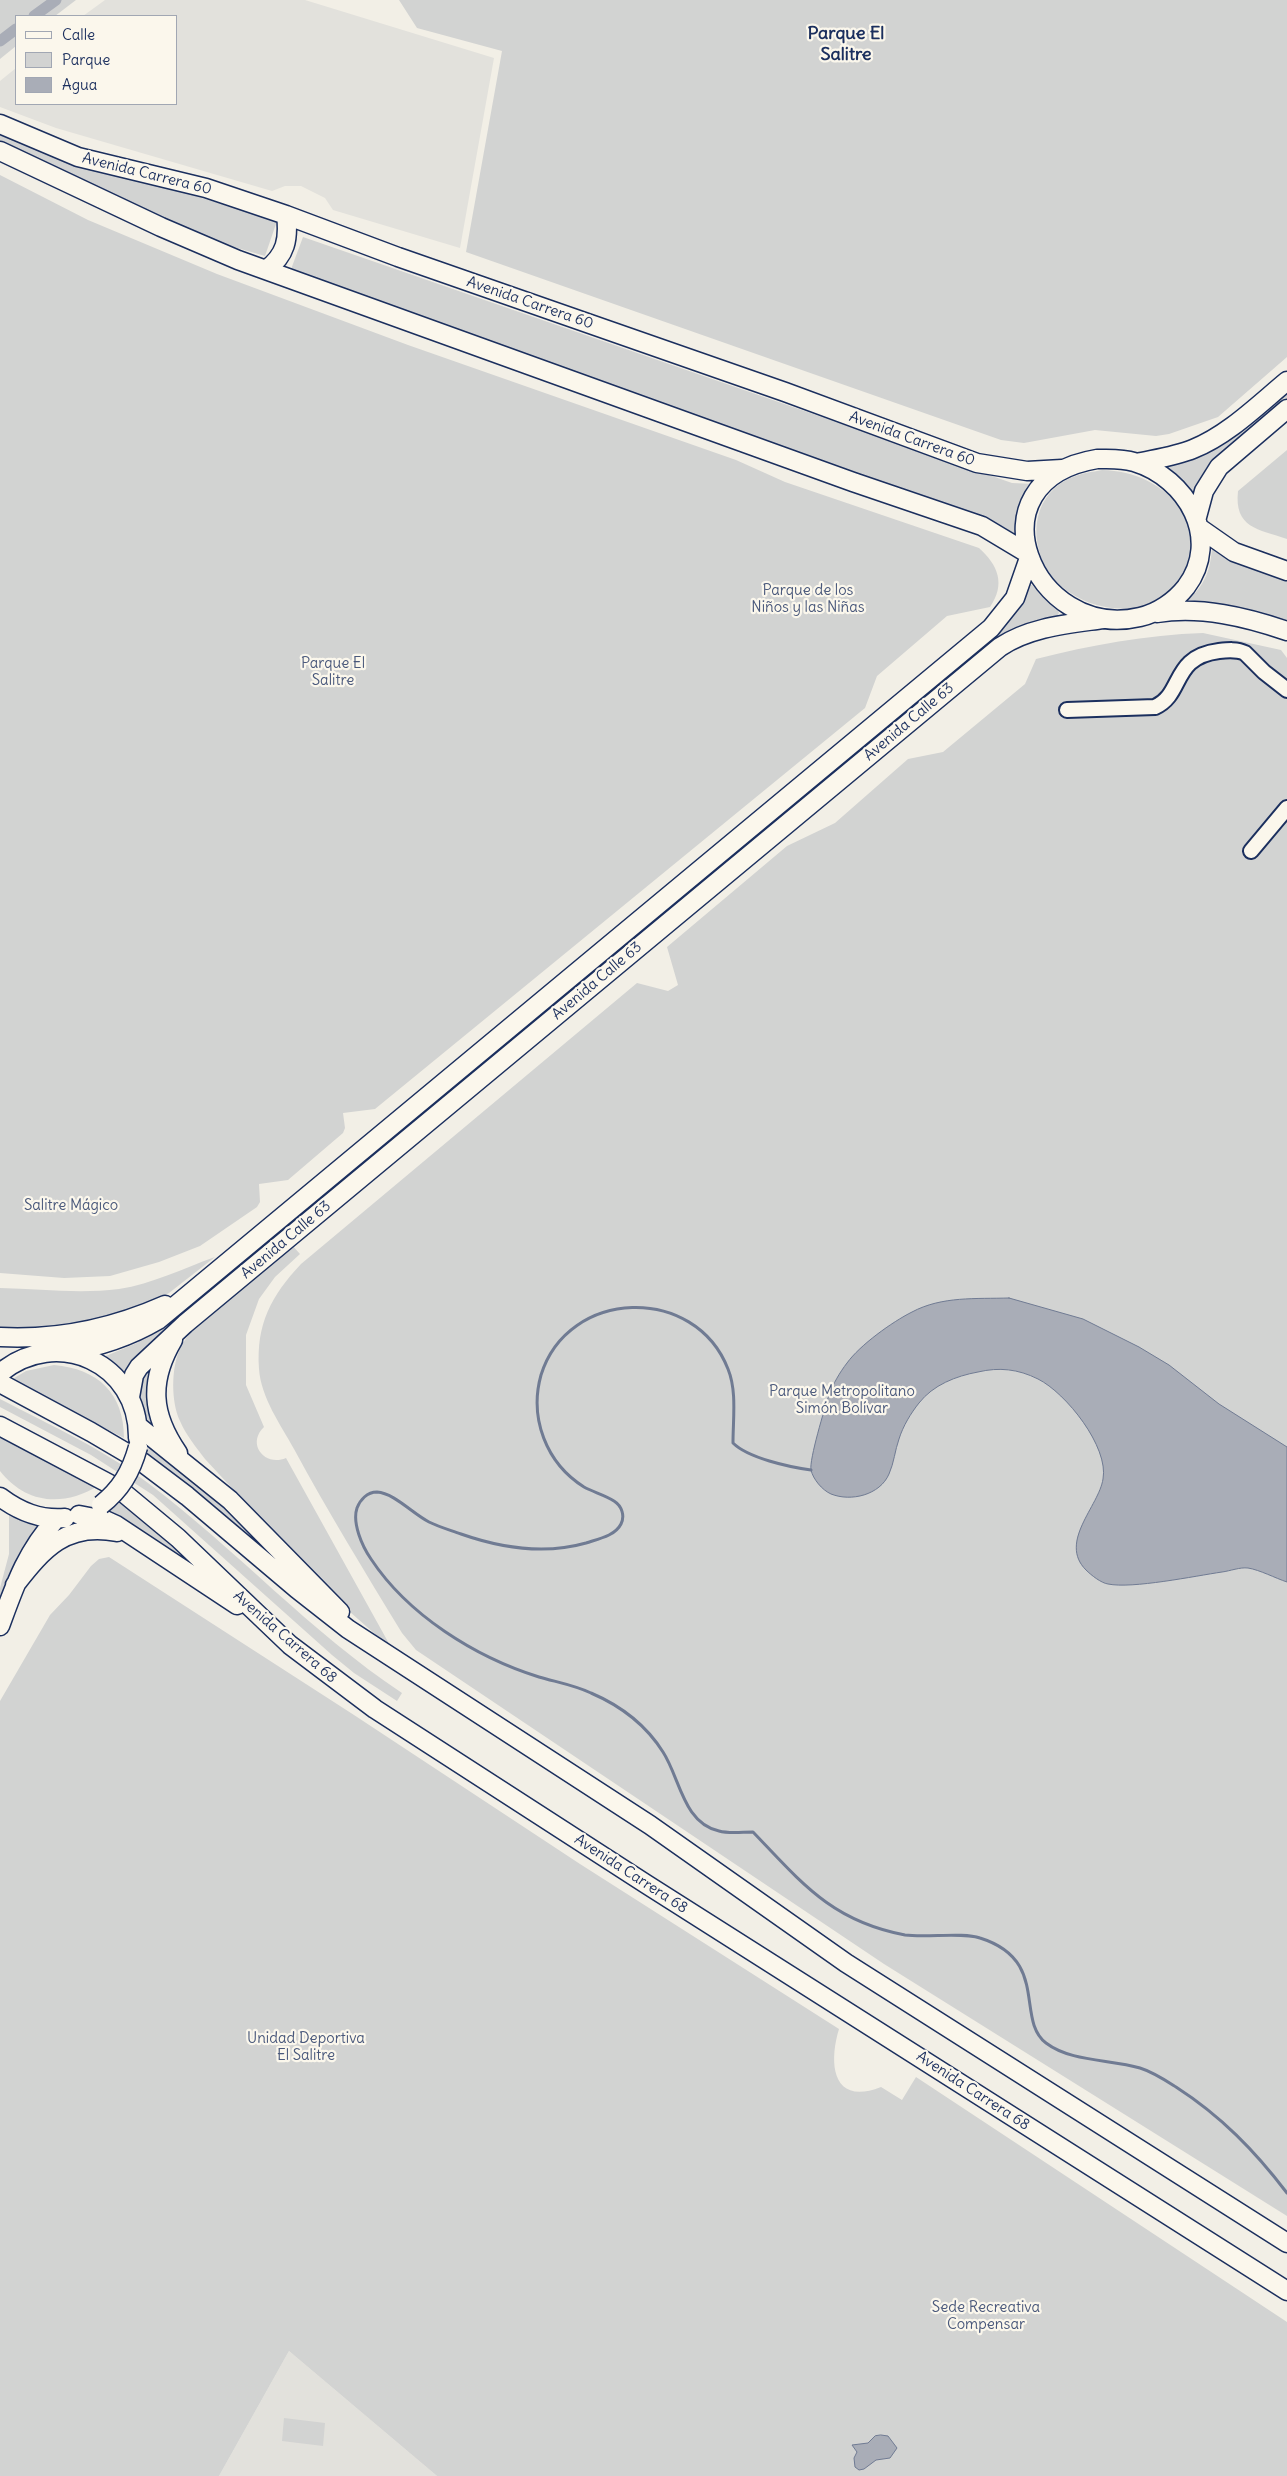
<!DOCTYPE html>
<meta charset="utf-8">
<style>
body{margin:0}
#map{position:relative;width:1287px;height:2476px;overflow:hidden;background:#f2efe6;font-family:Delius,sans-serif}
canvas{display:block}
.legend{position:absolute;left:15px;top:15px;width:162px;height:90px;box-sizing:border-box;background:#fbf7ec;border:1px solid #a1a7b3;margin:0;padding:6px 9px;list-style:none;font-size:15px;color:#1b2f5e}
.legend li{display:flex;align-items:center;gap:10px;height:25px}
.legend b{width:25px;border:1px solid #a1a7b3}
</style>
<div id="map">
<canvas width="1287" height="2476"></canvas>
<ul class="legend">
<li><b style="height:6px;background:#fbf7ec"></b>Calle</li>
<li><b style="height:14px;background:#d2d3d2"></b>Parque</li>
<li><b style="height:14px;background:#a9adb7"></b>Agua</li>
</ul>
</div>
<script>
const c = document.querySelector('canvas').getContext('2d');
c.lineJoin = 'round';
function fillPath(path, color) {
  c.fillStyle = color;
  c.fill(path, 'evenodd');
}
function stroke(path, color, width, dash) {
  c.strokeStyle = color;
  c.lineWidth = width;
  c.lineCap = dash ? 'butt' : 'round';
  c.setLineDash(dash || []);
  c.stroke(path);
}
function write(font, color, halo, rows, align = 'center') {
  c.font = font + ' Delius,sans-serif';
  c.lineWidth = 4.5;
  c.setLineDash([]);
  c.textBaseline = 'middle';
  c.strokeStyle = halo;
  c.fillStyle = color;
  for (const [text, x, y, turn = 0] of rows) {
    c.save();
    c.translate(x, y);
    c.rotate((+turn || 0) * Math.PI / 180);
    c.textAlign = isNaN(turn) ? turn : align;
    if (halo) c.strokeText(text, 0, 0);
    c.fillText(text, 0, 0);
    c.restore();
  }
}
const built = new Path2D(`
 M 105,0 L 305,0 L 494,58 L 460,248 L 333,210 L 325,198 L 301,186 L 285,186 L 272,191 L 56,128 L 0,107 L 0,81 L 16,68 L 16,104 L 176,104 L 176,16 L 83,16 Z
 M 289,2351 L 437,2476 L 219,2476 Z`);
const green = new Path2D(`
 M 0,0 L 76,0 L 55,16 L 16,16 L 16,46 L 0,59 Z
 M 399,0 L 1287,0 L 1287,357 L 1218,417 L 1169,434 L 1156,436 L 1095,430 L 1024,443 L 1001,440 L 466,252 L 502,51 L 417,28 Z
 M 0,133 L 51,156 L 86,169 L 176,190 L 277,221 L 265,256 L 203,238 L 0,141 Z
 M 0,175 L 88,220 L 217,274 L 408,345 L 736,460 L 785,482 L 979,548 C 998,565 1006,584 990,607 L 947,616 L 877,676 L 865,708 L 375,1109 L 343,1113 L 345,1128 L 343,1133 L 288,1180 L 259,1184 L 260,1202 L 257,1207 L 200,1246 L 159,1262 L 110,1276 L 64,1278 L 0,1273 Z
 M 303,237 L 1012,483 L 1034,484 L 1020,503 L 1015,537 L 1006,528 L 981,517 L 290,272 Z
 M 1287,389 L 1287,401 L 1215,458 L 1206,468 L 1195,494 L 1165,464 Z
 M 1287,450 L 1287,539 C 1258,529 1234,528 1238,491 Z
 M 1102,470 C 1135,471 1163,484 1183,511 C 1195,528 1198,554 1187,572 C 1181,582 1175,591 1165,597 C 1134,618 1085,609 1059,584 C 1027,553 1027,495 1073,477 C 1082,473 1092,472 1102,470 Z
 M 1212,546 L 1235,563 L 1287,580 L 1287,623 L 1242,610 L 1188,600 C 1205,585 1211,569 1212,546 Z
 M 1027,585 L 1032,585 L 1057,608 L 1059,613 L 1057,616 L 914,708 L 819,785 L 691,896 L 539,1024 L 446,1095 L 266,1245 L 135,1357 L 122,1376 L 101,1358 L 137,1343 L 158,1328 L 1001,629 L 1019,607 Z
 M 1203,633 L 1281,650 L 1287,658 L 1287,2216 L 884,1964 L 416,1650 L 402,1633 C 365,1572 328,1512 294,1449 C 281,1425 261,1398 259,1369 C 256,1324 271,1296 301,1264 L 637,983 L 668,991 L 678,985 L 667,947 L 787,846 L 835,823 L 908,759 L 943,752 L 1025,684 L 1036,659 C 1091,645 1146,635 1203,633 Z
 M 291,1244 L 300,1254 L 275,1277 L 259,1299 L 246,1335 L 246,1385 L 264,1427 C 246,1444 265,1467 286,1458 L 392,1649 L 333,1597 L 205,1459 C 196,1447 186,1435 180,1421 C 171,1402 171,1368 180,1349 C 195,1317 262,1269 291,1244 Z
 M 215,1257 L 169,1293 L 143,1307 L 85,1326 L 0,1330 L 0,1288 C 40,1289 80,1294 119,1289 C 152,1284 184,1268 215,1257 Z
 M 156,1360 L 163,1437 C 134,1410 131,1391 156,1360 Z
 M 54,1365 C 98,1369 124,1393 124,1438 L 11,1380 L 26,1371 Z
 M 0,1399 C 50,1425 103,1449 148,1483 C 236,1549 310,1632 402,1693 L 397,1701 L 354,1673 L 332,1655 L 153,1495 L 91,1455 L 0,1407 Z
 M 0,1438 L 98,1486 C 63,1507 26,1504 0,1471 Z
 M 145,1441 L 243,1522 L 289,1572 L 145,1456 Z
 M 122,1501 L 220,1586 L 109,1511 Z
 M 9,1515 L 24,1522 L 39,1524 C 20,1546 11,1570 0,1596 L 0,1588 L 9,1554 Z
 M 109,1557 L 354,1715 L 580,1864 L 839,2029 C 828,2065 833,2106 881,2087 L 902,2100 L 916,2077 L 1287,2322 L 1287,2476 L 437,2476 L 289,2351 L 219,2476 L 0,2476 L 0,1701 L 50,1615 L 69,1595 L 91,1566 L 99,1559 Z
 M 284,2418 L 325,2423 L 323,2446 L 282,2441 Z`);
const water = new Path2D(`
 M 1009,1298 L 1083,1319 L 1139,1347 L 1169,1365 L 1219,1404 L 1287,1447 L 1287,1582 C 1275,1578 1260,1570 1248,1568 C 1240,1567 1230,1571 1222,1572 C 1195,1576 1132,1589 1108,1584 C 1101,1583 1091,1575 1086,1570 C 1058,1542 1099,1506 1103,1479 C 1109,1447 1066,1393 1038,1379 C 1018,1369 999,1367 978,1372 C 956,1376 933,1385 919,1403 C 911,1413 903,1426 899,1439 C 895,1450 894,1463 889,1474 C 880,1495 851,1502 831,1494 C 822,1490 813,1479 811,1470 C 809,1460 825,1407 829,1395 C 833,1384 840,1372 847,1363 C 860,1345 892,1322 912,1312 C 942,1296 976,1299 1009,1298 Z
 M 881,2435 L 888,2436 L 897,2448 L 890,2458 L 876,2460 L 864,2469 L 859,2470 L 855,2467 L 854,2458 L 857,2452 L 852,2445 L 868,2443 L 875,2436 Z`);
const stream = new Path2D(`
 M 811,1470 C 789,1467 748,1458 733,1443 C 733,1419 737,1391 728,1369 C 695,1284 568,1288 541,1375 C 529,1418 546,1463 584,1487 C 593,1492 605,1495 614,1501 C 622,1506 625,1516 621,1524 C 615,1536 598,1539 586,1543 C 544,1555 501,1548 461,1534 C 450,1530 439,1527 429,1522 C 413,1514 394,1493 377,1492 C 367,1492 360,1500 357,1508 C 352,1523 362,1546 371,1559 C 408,1615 475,1657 539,1677 C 556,1682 574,1685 591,1693 C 619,1705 646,1725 663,1752 C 680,1778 683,1823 719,1831 C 729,1834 742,1832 753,1832 C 801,1882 831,1921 905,1935 C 926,1938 963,1932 980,1938 C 1050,1960 1015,2019 1046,2043 C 1071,2062 1110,2059 1140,2068 C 1153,2072 1165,2080 1176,2087 C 1221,2116 1255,2151 1287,2193`);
const canal = new Path2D(`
 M 34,16 L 56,0
 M 0,41 L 16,29`);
const minor = new Path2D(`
 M 1067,710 L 1155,707 C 1184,694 1171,657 1219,651 C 1228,650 1237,649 1245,653 L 1264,672 L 1287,690
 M 1251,851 L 1287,808`);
const major = new Path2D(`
 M 0,124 L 78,157 L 206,188 L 286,215 L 398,257 L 785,392 L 977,463 L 1027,471 L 1062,469
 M 0,151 L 161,227 L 238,260 L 853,482 L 982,526 L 1027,553
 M 266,270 C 286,255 289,239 286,215
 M 1097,459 C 1109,459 1122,458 1134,462 C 1187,478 1222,539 1186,587 C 1175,601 1158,613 1140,617 C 1033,642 966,481 1097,459 Z
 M 1137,463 C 1155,459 1176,456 1193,449 C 1228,435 1258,405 1287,381
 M 1197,517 L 1204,491 L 1219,467 L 1287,409
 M 1201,529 L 1234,552 L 1287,571
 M 1157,613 C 1201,606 1246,617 1287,631
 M 0,1337 C 58,1340 113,1328 165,1305
 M 173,1340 C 149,1381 151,1414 178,1453
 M 66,1352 C 99,1347 129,1337 158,1320 L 991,628 L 1015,598 L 1029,558
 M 0,1373 C 57,1326 139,1363 138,1438
 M 0,1383 L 91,1432 L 142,1462 L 187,1496 L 297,1589 L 348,1629 L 650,1825 L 846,1963 L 1287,2243
 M 130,1397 L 134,1375 L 139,1367 L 185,1324 L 1000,647 C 1030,627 1068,624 1103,619
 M 0,1426 L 119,1489 L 178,1538 L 290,1645 L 375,1709 L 646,1884 L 1287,2291
 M 138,1426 L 230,1500 L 340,1612
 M 0,1497 C 20,1512 40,1520 65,1518
 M 79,1515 L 105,1520 L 116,1525 L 237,1605
 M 15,1585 C 43,1549 66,1522 117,1532
 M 0,1626 C 15,1585 26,1552 56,1519`);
const majorBridge = new Path2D(`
 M 101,1505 C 121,1489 131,1472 138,1447`);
const streetNames = [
 ["Avenida Carrera 60",147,174,14],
 ["Avenida Carrera 60",530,303,19],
 ["Avenida Carrera 60",912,439,20],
 ["Avenida Calle 63",909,722,-40],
 ["Avenida Calle 63",597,981,-40],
 ["Avenida Calle 63",286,1240,-40],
 ["Avenida Carrera 68",285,1637,41],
 ["Avenida Carrera 68",631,1874,33],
 ["Avenida Carrera 68",973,2091,33]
];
const parkNames = [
 ["Parque de los",808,591],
 ["Niños y las Niñas",808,608],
 ["Parque El",333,664],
 ["Salitre",333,681],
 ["Salitre Mágico",71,1206],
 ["Parque Metropolitano",842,1392],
 ["Simón Bolívar",842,1409],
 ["Unidad Deportiva",306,2039],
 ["El Salitre",306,2056],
 ["Sede Recreativa",986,2308],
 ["Compensar",986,2325]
];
const quarterNames = [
 ["Parque El",846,34],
 ["Salitre",846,55]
];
fillPath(built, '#e2e1dc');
fillPath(green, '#d2d3d2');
fillPath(water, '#a9adb7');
stroke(water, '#707b93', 1);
stroke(stream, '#707b93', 3);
stroke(canal, '#a9adb7', 11);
stroke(minor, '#1b2f5e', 18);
stroke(major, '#1b2f5e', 21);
stroke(minor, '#fbf7ec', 14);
stroke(major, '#fbf7ec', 18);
stroke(majorBridge, '#1b2f5e', 21, []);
stroke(majorBridge, '#fbf7ec', 18);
write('15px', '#1b2f5e', '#fbf7ec', streetNames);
write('15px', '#49587b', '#fbf7ec', parkNames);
write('bold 18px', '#1b2f5e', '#fbf7ec', quarterNames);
</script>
